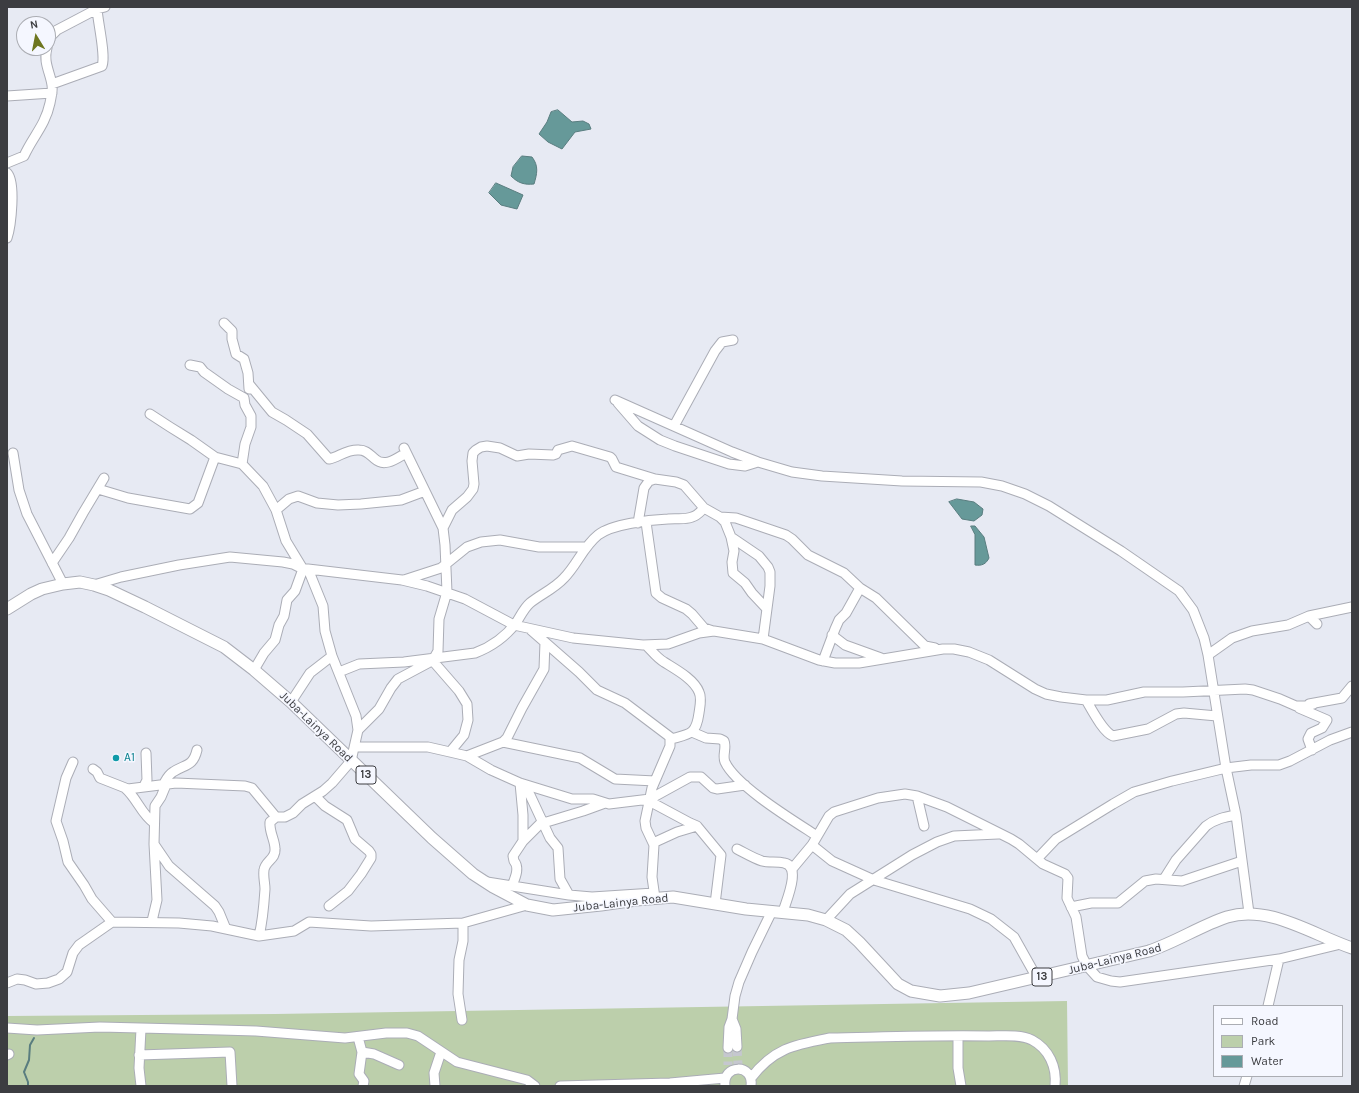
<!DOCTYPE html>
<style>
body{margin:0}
#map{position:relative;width:1359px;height:1093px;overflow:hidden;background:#e7eaf3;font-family:Karla,sans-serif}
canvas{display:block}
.frame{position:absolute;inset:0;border:8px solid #3c3d41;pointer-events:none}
.legend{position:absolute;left:1213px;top:1005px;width:130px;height:72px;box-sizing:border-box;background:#f5f7ff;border:1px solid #abadb3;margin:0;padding:5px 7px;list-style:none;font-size:12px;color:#3c3d41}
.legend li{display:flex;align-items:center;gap:8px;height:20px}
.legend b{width:20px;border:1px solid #abadb3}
.north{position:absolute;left:16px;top:16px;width:40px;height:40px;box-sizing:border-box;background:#f5f7ff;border:1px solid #abadb3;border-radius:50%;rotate:350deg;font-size:11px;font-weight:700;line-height:16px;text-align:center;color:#3c3d41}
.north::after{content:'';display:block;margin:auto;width:14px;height:18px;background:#6e7620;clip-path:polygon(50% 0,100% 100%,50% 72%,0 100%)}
</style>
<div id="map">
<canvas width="1359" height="1093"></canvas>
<div class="frame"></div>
<ul class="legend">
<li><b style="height:5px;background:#fff"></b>Road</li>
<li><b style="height:11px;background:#bccfab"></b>Park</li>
<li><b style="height:11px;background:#699"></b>Water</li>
</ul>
<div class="north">N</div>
</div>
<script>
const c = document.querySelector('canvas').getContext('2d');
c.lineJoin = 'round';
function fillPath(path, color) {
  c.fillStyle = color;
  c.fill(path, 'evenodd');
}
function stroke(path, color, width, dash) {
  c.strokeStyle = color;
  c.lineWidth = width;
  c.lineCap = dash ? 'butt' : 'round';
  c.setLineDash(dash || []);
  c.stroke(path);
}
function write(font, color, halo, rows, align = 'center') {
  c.font = font + ' Karla,sans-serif';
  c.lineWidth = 3;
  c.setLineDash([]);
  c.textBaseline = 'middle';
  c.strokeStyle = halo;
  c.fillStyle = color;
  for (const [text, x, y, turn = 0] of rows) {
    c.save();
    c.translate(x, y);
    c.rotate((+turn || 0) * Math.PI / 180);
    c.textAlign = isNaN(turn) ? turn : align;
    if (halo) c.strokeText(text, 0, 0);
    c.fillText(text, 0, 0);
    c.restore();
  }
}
const green = new Path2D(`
 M 1067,1001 L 1068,1086 L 7,1086 L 7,1016 L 275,1014 Z`);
const water = new Path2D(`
 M 558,110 L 572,122 L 583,121 L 589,124 L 591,129 L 575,132 L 562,149 L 548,142 L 539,134 L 547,122 L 551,112 Z
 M 522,156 L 532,157 C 539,166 537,174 534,184 C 524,185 518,183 511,176 L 513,167 Z
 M 496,183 L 523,195 L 517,209 L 501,205 L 489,193 Z
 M 957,499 L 974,502 L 983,509 L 982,515 L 974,521 L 962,519 L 949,502 Z
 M 971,526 L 975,526 L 984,537 L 989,558 C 986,564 982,566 975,565 L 975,535 Z`);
const stream = new Path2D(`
 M 28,1086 L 28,1082 L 24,1072 L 29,1060 L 30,1045 L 34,1038`);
const minorTunnel = new Path2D(`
 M 737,1047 L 738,1065
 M 728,1048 L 728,1065`);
const minor = new Path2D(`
 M 48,44 L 51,36 L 57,30 L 97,9 L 105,7
 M 52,84 L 102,66 C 106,56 98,23 97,9
 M 7,96 L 52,93
 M 7,163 L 24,156 C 33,136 45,126 50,103 C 51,97 53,91 52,85 C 50,72 43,62 47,48
 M 7,173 C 16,182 11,226 7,238
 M 224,323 L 232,331 L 232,339 L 236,354 L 244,359 L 248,373 L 249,389
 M 190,365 L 200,367 L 204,372 L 228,389 L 244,398 L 245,405 L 251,416 L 251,427 L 245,444 L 242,464 L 263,486 L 276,510 L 286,541 L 303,569
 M 249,384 L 272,412 L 286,420 L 307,434 L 329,459 C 339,457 347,449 359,450 C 366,450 369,454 375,459 C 385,468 397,458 406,453
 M 615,400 L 732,452 L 758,462 L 792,472 L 822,476 L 902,481 L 981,482 L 1002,486 L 1025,494 L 1049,506 L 1121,551 L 1179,591 L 1193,610 L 1204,638 L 1208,655 L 1226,768 L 1236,815 L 1249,913
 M 618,403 L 638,426 L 660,440 L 675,446 L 729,464 L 745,466 L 758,462
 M 150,414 L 170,427 L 191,440 L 215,457 L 242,464
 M 674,426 L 715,351 L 722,342 L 733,340
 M 404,448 L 443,528
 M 13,453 L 19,490 L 27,514 L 63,584
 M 98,489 L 128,498 L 190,509 L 198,503 L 215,457
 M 276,510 L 289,499 L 298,496 L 317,503 L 338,505 L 361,504 L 401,500 L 425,491
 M 720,517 L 736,518 L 786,535 L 792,539 L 808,555 L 844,573 L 860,588 L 876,598 L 925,646 L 935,648
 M 646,522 L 656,593 L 662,598 L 686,609 L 692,614 L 704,628 L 713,631
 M 638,523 L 644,488 L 649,481 L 655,479 L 676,482 L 684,485 L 704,508 L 720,517 L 725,522 L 731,537 L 734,551 L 732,562 L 733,573 L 745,583 L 752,593 L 767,609
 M 731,537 L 759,556 L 768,567 L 770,572 L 770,586 L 763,639
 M 52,563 L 69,538 L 83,513 L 104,478
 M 308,569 L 402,580 L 427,586 L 465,599 L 514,625 L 573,638 L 643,645 L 668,644 L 699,633 L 714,631 L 763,639 L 819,660 L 835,663 L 859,663 L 943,649 L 954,649 L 969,652 L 989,660 L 1035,689 L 1046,694 L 1061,697 L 1086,700 L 1107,700 L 1144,692 L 1183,692 L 1245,689 L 1253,690 L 1280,699 L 1296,706 L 1307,706 L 1314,704
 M 404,580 L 441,568 L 467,547 L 481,542 L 500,540 L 539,547 L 586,547
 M 94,585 L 121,577 L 179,565 L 230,557 L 283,562 L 293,564 L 303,569 L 308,569 L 323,606 L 325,631 L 332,656 L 356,716 L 358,730 L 351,761 L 332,783 L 323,791 L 302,804 L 293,813 L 285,817 L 276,817 L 270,822 C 269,832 275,840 275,849 C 276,859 265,861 264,870 C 263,877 265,883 265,889 C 264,904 263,920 259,936
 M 1309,616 L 1317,624
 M 531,630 L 579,672 L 597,690 L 625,703 L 670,737 L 670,746 L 652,788 L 645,821 L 646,828 L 654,845 L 652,877 L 655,898
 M 832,635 L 845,645 L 881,658
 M 646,645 C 652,651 657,658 664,662 C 675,669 694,679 699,692 C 702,698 700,706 699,713 C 696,735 690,734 671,739
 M 1208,655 L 1232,638 L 1252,631 L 1288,625 L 1309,616 L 1352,607
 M 432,660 L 459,691 L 467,704 L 468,720 L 464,735 L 450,752
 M 823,661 L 835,629 L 839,620 L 846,613 L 860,588
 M 254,670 L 264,653 L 275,640 L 279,625 L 284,616 L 287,600 L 295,591 L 303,569
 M 339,672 L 359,664 L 404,662 L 475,653 C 491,647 506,636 516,623 C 520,617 524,608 530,603 C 541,594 554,589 564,578 C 577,565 583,547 598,535 C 612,524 649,520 668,519 C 676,518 685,520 692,517 C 697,516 700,512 704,508
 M 1086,700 C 1092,710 1103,732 1113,736 L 1148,729 L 1176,714 L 1184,713 L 1217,716
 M 291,702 L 310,673 L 332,656
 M 1309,704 L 1342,698 L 1352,686
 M 1299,708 L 1327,720 L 1322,728 L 1311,733 L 1308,739 L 1312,750
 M 358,730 L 379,709 L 391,688 L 398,679 L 428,663 L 434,658 L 438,651 L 439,619 L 447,592 L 445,545 L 443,528 L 452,510 L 467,497 L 473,489 L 474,484 L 472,461 L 473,453 L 476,450 L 481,447 L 487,446 L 500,448 L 517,456 L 529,454 L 553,455 L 556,454 L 558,450 L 572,446 L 610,457 L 612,459 L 616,467 L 655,479
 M 692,732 L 706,738 L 720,739 L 724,741 C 727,748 722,755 725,762 C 736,786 794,821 817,836
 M 503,742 L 580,758 L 615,779 L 655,781
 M 355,747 L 428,747 L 450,752 L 467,756 L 491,770 L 520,783 L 572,799 L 593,799 L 609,804 L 650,799 L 690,777 L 701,777 L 713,788 L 717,789 L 745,785
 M 467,756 L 503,742 L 507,738 L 522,708 L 544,669 L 545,642
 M 73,762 L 66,778 L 56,821 L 63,841 L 68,862 L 84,885 L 92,899 L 112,922
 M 93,769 L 97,772 L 100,778 L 128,789 L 176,783 L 245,786 L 252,788 L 276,817
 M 520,783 L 530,795 L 550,838 L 558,848 L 560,879 L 569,895
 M 520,783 L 523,815 L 523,841
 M 163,785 C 166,780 168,775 173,772 C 185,764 193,767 197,750
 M 166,785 L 161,797 L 155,806 L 154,844 L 169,866 L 215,906 L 219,912 L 226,929
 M 144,786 L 147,780 L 146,753
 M 125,788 C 137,798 141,814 154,823
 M 315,796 L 325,806 L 347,820 L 355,839 L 369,851 L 371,854 L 371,858 L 361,874 L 348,891 L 329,906
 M 917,796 L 924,826
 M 649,801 L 690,823 L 697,826 L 721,855 L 715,904
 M 653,843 L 677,832 L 697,826
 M 812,845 L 832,861 L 874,880 L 970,909 L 991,919 L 1014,937 L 1037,978
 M 737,849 C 745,853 753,858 762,861 C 769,863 777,861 784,863 C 802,866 786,901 783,912
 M 1037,859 L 1056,839 L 1113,804 L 1134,792 L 1172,781 L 1226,768 L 1251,765 L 1279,765 L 1290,761 L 1330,740 L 1352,732
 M 792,869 L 812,845 L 829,816 L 834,812 L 878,798 L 905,794 L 917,796 L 947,807 L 1011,839 L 1019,844 L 1043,864 L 1065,874 L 1068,878 L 1067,898 L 1076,917 L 1082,956 L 1087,966 L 1097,977 L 1111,981 L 1120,982 L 1279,959 L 1341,944
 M 1164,879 L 1176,860 L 1206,826 C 1215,819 1225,817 1236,815
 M 487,882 L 569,895 L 592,897 L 654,893
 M 512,886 C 515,878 520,868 514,861 L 513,856 L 523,841 L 540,824 L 583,811 L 605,803
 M 1071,907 L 1091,903 L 1118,903 L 1145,881 L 1156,879 L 1182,881 L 1242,861
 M 826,920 L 850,894 L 912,855 L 937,842 L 954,836 L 998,834
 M 152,921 L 157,900 L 154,844
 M 7,983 L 17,979 L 25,980 L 36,984 L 48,983 L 59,979 L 67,972 L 73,953 L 79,945 L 112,922 L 179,923 L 212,926 L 259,936 L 294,931 L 309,922 L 371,926 L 463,923 L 527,905
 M 1268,1006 L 1279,959
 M 732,1019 L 736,1029 L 737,1047
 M 462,1020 L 458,994 L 459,960 L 463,941 L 463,923
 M 7,1028 L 37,1030 L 100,1027 L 221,1030 L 256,1031 L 345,1038 L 386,1033 L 407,1033 L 418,1036 L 457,1062 L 527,1080 L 535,1086
 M 141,1029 L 139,1068 L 141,1086
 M 958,1036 L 958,1068 L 961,1086
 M 358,1037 L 362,1052 L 359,1074 L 364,1081 L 363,1086
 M 728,1048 L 729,1027 L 732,1019 L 735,996 L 739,982 L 752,952 L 772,911
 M 362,1052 L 374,1054 L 399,1065
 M 7,1055 L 9,1054
 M 139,1055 L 230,1052 L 232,1086
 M 751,1078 C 774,1048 794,1045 830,1038 C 883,1037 936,1035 989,1036 C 1002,1036 1020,1034 1032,1040 C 1049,1049 1057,1067 1055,1086
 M 435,1086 L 434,1073 L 441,1052
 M 560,1086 L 670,1083 L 725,1078
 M 725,1086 C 722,1064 754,1063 751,1086
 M 1244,1086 L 1247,1076`);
const major = new Path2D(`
 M 7,609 L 31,594 L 42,589 L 63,584 L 80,582 L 94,585 L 109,590 L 145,607 L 224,647 L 254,670 L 291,702 L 432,838 L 473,874 L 493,887 L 527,905 L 553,910 L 601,905 L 636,900 L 673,897 L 746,909 L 808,915 L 826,920 L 846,930 L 859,942 L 898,984 L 911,991 L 940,996 L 969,993 L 1149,951 C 1176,942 1200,926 1227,917 C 1269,904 1313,935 1352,948`);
const markers = [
 [116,758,4,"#0f9aa8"]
];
const shields = [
 [366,775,20],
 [1042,977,20]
];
const shieldNames = [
 ["13",366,775],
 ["13",1042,977]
];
const streetNames = [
 ["Juba-Lainya Road",316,727,44],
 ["Juba-Lainya Road",621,903,-6],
 ["Juba-Lainya Road",1115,959,-14]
];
const cultureNames = [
 ["A1",124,758]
];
fillPath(green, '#bccfab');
fillPath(water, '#699');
stroke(water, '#597d7f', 1);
stroke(stream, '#597d7f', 2);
stroke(minorTunnel, '#c5c7cf', 9, [9, 4.5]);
stroke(minor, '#abadb6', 11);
stroke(major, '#abadb6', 13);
stroke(minor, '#fff', 9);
stroke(major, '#fff', 11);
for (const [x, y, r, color] of markers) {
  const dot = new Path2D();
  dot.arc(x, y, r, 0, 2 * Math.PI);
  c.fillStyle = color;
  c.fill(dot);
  stroke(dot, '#f5f7ff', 1.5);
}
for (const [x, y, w] of shields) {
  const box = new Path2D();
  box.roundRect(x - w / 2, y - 9, w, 18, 3);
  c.fillStyle = '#f5f7ff';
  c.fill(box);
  stroke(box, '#3c3d41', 1);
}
write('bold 11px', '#3c3d41', null, shieldNames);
write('12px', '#3c3d41', '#f5f7ff', streetNames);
write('12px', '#0d838f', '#f5f7ff', cultureNames, 'left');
</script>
